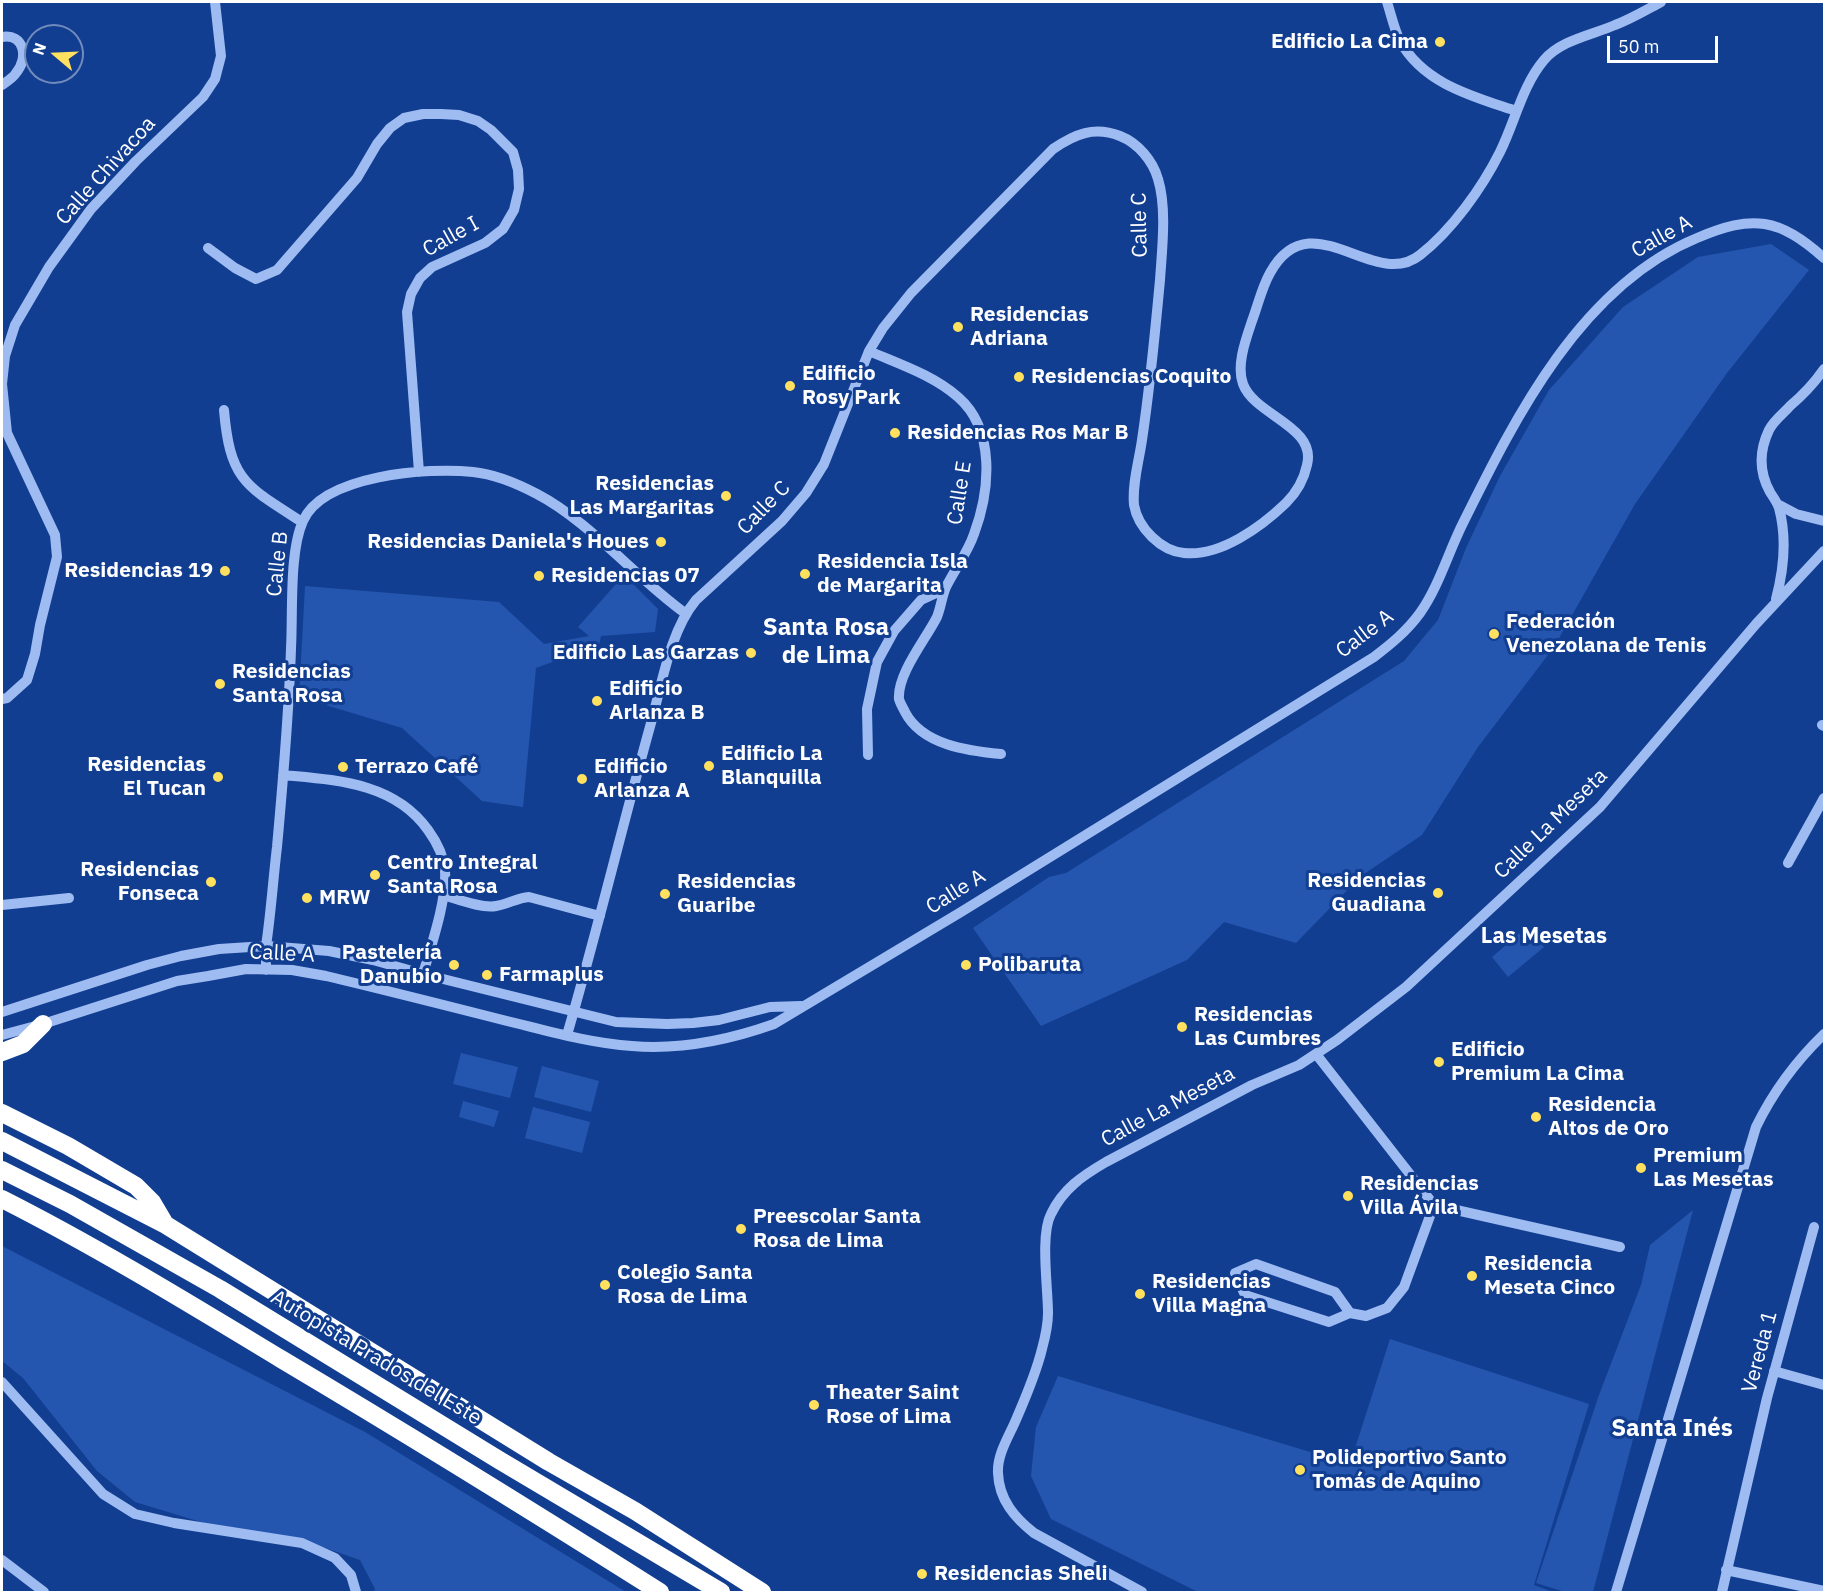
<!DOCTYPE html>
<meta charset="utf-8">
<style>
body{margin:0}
#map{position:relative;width:1826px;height:1594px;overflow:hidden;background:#123e91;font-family:"IBM Plex Sans",sans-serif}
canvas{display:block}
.frame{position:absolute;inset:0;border:3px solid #fff;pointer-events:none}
.north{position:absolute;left:24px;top:24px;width:60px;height:60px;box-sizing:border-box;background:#123e91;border:2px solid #718bbd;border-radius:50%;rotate:289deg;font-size:16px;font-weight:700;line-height:24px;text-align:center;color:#fff}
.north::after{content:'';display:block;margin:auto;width:21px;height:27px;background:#ffe05f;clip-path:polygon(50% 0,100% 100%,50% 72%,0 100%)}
.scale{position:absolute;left:1607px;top:36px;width:111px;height:27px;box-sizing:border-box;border:3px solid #fff;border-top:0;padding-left:8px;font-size:18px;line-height:21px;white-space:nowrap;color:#fff;-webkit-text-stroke:4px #123e91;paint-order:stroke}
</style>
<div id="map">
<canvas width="1826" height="1594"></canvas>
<div class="frame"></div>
<div class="north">N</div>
<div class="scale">50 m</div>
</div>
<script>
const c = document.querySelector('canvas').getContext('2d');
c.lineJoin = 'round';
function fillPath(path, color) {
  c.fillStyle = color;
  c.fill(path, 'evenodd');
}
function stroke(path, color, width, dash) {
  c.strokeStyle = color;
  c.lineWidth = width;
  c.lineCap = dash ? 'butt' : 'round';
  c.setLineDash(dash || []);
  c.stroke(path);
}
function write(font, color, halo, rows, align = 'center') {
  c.font = font + ' "IBM Plex Sans",sans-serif';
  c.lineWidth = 6;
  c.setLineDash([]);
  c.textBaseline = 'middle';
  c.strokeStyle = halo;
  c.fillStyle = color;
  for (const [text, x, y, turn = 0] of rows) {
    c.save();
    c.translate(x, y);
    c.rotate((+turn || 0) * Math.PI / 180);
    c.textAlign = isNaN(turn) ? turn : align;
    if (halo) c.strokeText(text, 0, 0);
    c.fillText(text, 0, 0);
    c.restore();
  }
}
const green = new Path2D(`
 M 1771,244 L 1809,270 L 1727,373 L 1635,504 L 1554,647 L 1478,747 L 1422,835 L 1361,876 L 1296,943 L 1224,922 L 1187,960 L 1041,1026 L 973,928 L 1049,877 L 1066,873 L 1404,661 L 1438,620 L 1466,548 L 1500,476 L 1549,390 L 1623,307 L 1698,257 Z
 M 624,575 L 658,609 L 655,632 L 601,636 L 599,645 L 536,668 L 523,807 L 482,801 L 402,728 L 299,697 L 305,586 L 499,602 L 544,644 L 589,636 L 578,627 Z
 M 1527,927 L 1544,947 L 1508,977 L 1492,957 Z
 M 461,1053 L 518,1067 L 510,1098 L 453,1084 Z
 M 542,1066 L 599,1081 L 591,1112 L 534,1097 Z
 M 463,1101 L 499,1111 L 494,1127 L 459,1117 Z
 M 533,1107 L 590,1122 L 582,1153 L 525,1138 Z
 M 1693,1210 L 1593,1592 L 1565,1592 L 1536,1583 L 1599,1395 L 1641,1285 L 1650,1245 Z
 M 2,1246 L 365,1432 L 626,1592 L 374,1592 L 375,1589 L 360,1560 L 302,1540 L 214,1526 L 135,1502 L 97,1471 L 23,1378 L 2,1361 Z
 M 1390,1339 L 1589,1404 L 1534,1585 L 1553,1592 L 1198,1592 L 1051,1519 L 1031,1476 L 1036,1427 L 1058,1376 L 1350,1464 Z`);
const minor = new Path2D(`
 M 1387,2 C 1391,14 1394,29 1400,41 C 1424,84 1472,96 1516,111
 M 2,37 C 24,33 29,58 16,73 C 13,78 6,82 2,85
 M 208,248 L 235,268 L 256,279 L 277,270 L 357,178 L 377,144 L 390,128 L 404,118 L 423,114 L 441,114 L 459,115 L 478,121 L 491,130 L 513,152 L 518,170 L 519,189 L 514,210 L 503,229 L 485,243 L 432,267 L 420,278 L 411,294 L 407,312 L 419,472
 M 869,351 C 899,364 933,375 958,397 C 996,430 990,491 974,534 C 968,552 955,569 946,587 C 942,596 941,607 937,617 C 926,639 897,674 899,699 C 900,703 903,708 905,712 C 922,745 968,751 1001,754
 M 224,410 C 230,481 246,486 302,522
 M 1779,505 L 1796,514 L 1824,521
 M 1776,599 C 1784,569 1787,538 1779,508 C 1777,502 1773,497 1770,492 C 1759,472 1759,451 1769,430 C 1774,420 1783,414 1790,406 C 1803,395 1815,382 1824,369
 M 2,699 L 7,698 L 27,680 L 35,654 L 40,625 L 57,557 L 55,535 L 7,433 L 2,384 L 5,356 L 15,325 L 49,267 L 91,209 L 136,161 L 203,97 L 215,79 L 221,56 L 215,2
 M 1822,725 L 1824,726
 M 868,755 L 867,709 L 877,662 L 894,631 L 921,600 L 945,589
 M 283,775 C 335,780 394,782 428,830 C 436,841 444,857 445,871 C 447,900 431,946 423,974
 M 1788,863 L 1824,798
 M 443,895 C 457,899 482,909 496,906 C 508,904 517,898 529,897 L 600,916
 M 2,905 L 69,898
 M 266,970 L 266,946 C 271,913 273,880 277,847 C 283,781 289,714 291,648 C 293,613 289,552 303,521 C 323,475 428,467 473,472 C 494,474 518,484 537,494 C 589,521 636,578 685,613
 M 2,1012 L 147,965 L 181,956 L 219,949 L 266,946 L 329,951 L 373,960 L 423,974 L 616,1022 L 667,1024 L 693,1023 L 719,1020 L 770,1007 L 801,1006
 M 2,1035 L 43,1024 L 177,981 L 208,976 L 246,969 L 292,970 L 326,976 C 385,990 444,1005 503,1020 C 545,1030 588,1043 632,1046 C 680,1050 729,1040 774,1024 L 961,912 L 1374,657 C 1391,644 1407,631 1420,613 C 1439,586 1448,553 1463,523 C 1516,416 1581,286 1697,238 C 1753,214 1779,218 1824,258
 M 567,1035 C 597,932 622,827 651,723 C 662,684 670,631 696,600 L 782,521 L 806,493 L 824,464 L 869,351 L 883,328 L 911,293 L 1053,149 C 1075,134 1094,126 1120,136 C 1138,143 1153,161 1158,179 C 1167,208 1162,250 1160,280 C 1155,334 1150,387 1142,440 C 1139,461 1132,484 1134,505 C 1138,528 1161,551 1184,553 C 1220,557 1261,527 1286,503 C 1296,493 1304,479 1307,465 C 1317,426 1255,416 1243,384 C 1236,365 1246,339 1252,321 C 1258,305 1262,287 1270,273 C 1311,199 1374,292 1420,255 C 1452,230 1482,188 1500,152 C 1515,122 1522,86 1544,60 C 1561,40 1592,35 1615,25 C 1631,19 1646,10 1661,2
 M 1316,1054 L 1434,1205
 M 1434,1205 L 1620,1247
 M 1350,1313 L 1335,1292 L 1256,1264 L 1235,1273 L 1245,1295 L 1329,1322 L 1350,1313 L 1366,1316 L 1387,1308 L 1404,1287 L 1434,1205
 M 1774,1371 L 1824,1385
 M 2,1382 L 103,1494 L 135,1514 L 174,1523 L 302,1543 L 335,1558 L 351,1575 L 356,1592
 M 2,1560 L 44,1592
 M 1726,1570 L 1824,1591
 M 1142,1592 L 1034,1533 C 1015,1518 999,1500 998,1473 C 997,1455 1008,1438 1015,1422 C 1025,1399 1036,1374 1042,1349 C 1045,1338 1048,1325 1048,1313 C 1048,1288 1040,1235 1051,1214 C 1063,1189 1082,1176 1106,1162 L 1252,1085 L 1299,1065 L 1337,1040 L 1406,987 L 1600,807 L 1756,624 L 1824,551
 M 1616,1592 L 1756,1127 C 1773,1092 1796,1061 1824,1034
 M 1722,1592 L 1767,1398 L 1814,1227`);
const highway = new Path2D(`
 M 2,1052 L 23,1044 L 43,1024
 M 2,1113 L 68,1146 L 136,1186 L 152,1202 L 165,1224
 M 2,1141 L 166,1225 L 549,1462 L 635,1511 L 762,1592
 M 2,1170 L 70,1204 L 220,1289 L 499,1460 L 721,1592
 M 2,1199 C 97,1247 190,1304 281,1359 C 409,1435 535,1513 660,1592`);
const markers = [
 [1440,42,6,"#ffe05f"],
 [958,327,6,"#ffe05f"],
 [1019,377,6,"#ffe05f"],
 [790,386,6,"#ffe05f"],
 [895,433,6,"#ffe05f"],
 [726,496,6,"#ffe05f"],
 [661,542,6,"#ffe05f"],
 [225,571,6,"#ffe05f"],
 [805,574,6,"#ffe05f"],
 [539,576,6,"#ffe05f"],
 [1494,634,6,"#ffe05f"],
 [751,653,6,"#ffe05f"],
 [220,684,6,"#ffe05f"],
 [597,701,6,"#ffe05f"],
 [709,766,6,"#ffe05f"],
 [343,767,6,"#ffe05f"],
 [218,777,6,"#ffe05f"],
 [582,779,6,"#ffe05f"],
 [375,875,6,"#ffe05f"],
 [211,882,6,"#ffe05f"],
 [1438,893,6,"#ffe05f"],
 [665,894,6,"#ffe05f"],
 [307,898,6,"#ffe05f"],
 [454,965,6,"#ffe05f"],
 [966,965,6,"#ffe05f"],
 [487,975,6,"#ffe05f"],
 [1182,1027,6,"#ffe05f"],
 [1439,1062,6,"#ffe05f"],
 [1536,1117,6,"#ffe05f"],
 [1641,1168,6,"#ffe05f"],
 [1348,1196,6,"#ffe05f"],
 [741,1229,6,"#ffe05f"],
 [1472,1276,6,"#ffe05f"],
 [605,1285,6,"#ffe05f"],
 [1140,1294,6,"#ffe05f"],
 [814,1405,6,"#ffe05f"],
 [1300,1470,6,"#ffe05f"],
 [922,1574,6,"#ffe05f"]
];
const poiNames = [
 ["Edificio La Cima",1428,42,"right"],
 ["Residencias",970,315],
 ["Adriana",970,339],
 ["Edificio",802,374],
 ["Rosy Park",802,398],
 ["Residencias Coquito",1031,377],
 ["Residencias Ros Mar B",907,433],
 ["Residencias",714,484,"right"],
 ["Las Margaritas",714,508,"right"],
 ["Residencias Daniela's Houes",649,542,"right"],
 ["Residencia Isla",817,562],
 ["de Margarita",817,586],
 ["Residencias 19",213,571,"right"],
 ["Residencias 07",551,576],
 ["Federación",1506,622],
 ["Venezolana de Tenis",1506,646],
 ["Edificio Las Garzas",739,653,"right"],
 ["Residencias",232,672],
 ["Santa Rosa",232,696],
 ["Edificio",609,689],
 ["Arlanza B",609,713],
 ["Edificio La",721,754],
 ["Blanquilla",721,778],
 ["Residencias",206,765,"right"],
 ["El Tucan",206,789,"right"],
 ["Terrazo Café",355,767],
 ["Edificio",594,767],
 ["Arlanza A",594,791],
 ["Centro Integral",387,863],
 ["Santa Rosa",387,887],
 ["Residencias",199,870,"right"],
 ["Fonseca",199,894,"right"],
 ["Residencias",1426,881,"right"],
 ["Guadiana",1426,905,"right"],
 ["Residencias",677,882],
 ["Guaribe",677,906],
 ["MRW",319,898],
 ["Pastelería",442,953,"right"],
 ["Danubio",442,977,"right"],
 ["Polibaruta",978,965],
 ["Farmaplus",499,975],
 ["Residencias",1194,1015],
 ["Las Cumbres",1194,1039],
 ["Edificio",1451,1050],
 ["Premium La Cima",1451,1074],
 ["Residencia",1548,1105],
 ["Altos de Oro",1548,1129],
 ["Premium",1653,1156],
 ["Las Mesetas",1653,1180],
 ["Residencias",1360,1184],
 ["Villa Ávila",1360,1208],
 ["Preescolar Santa",753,1217],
 ["Rosa de Lima",753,1241],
 ["Residencia",1484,1264],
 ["Meseta Cinco",1484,1288],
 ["Colegio Santa",617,1273],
 ["Rosa de Lima",617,1297],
 ["Residencias",1152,1282],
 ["Villa Magna",1152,1306],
 ["Theater Saint",826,1393],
 ["Rose of Lima",826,1417],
 ["Polideportivo Santo",1312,1458],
 ["Tomás de Aquino",1312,1482],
 ["Residencias Sheli",934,1574]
];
const streetNames = [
 ["Calle Chivacoa",106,171,-48],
 ["Calle C",1140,225,-91],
 ["Calle I",451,237,-29],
 ["Calle A",1662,237,-29],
 ["Calle E",960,493,-81],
 ["Calle C",764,508,-46],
 ["Calle B",278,564,-84],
 ["Calle A",1365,634,-37],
 ["Calle La Meseta",1551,824,-44],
 ["Calle A",956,892,-32],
 ["Calle A",282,954,3],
 ["Calle La Meseta",1168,1107,-28],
 ["Vereda 1",1760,1352,-75],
 ["Autopista Prados del Este",376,1358,31]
];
const neighbourhoodNames = [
 ["Las Mesetas",1544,937]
];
const quarterNames = [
 ["Santa Rosa",826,628],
 ["de Lima",826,656],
 ["Santa Inés",1672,1429]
];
fillPath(green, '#2456b0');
stroke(minor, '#9ebcf2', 10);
stroke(highway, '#fff', 18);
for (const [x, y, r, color] of markers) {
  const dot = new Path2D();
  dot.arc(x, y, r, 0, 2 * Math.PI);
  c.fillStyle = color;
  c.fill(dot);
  stroke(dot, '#123e91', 2);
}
write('bold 21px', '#fff', '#123e91', poiNames, 'left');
write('21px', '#fff', '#123e91', streetNames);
write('bold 22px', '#fff', '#123e91', neighbourhoodNames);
write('bold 24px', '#fff', '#123e91', quarterNames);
</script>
